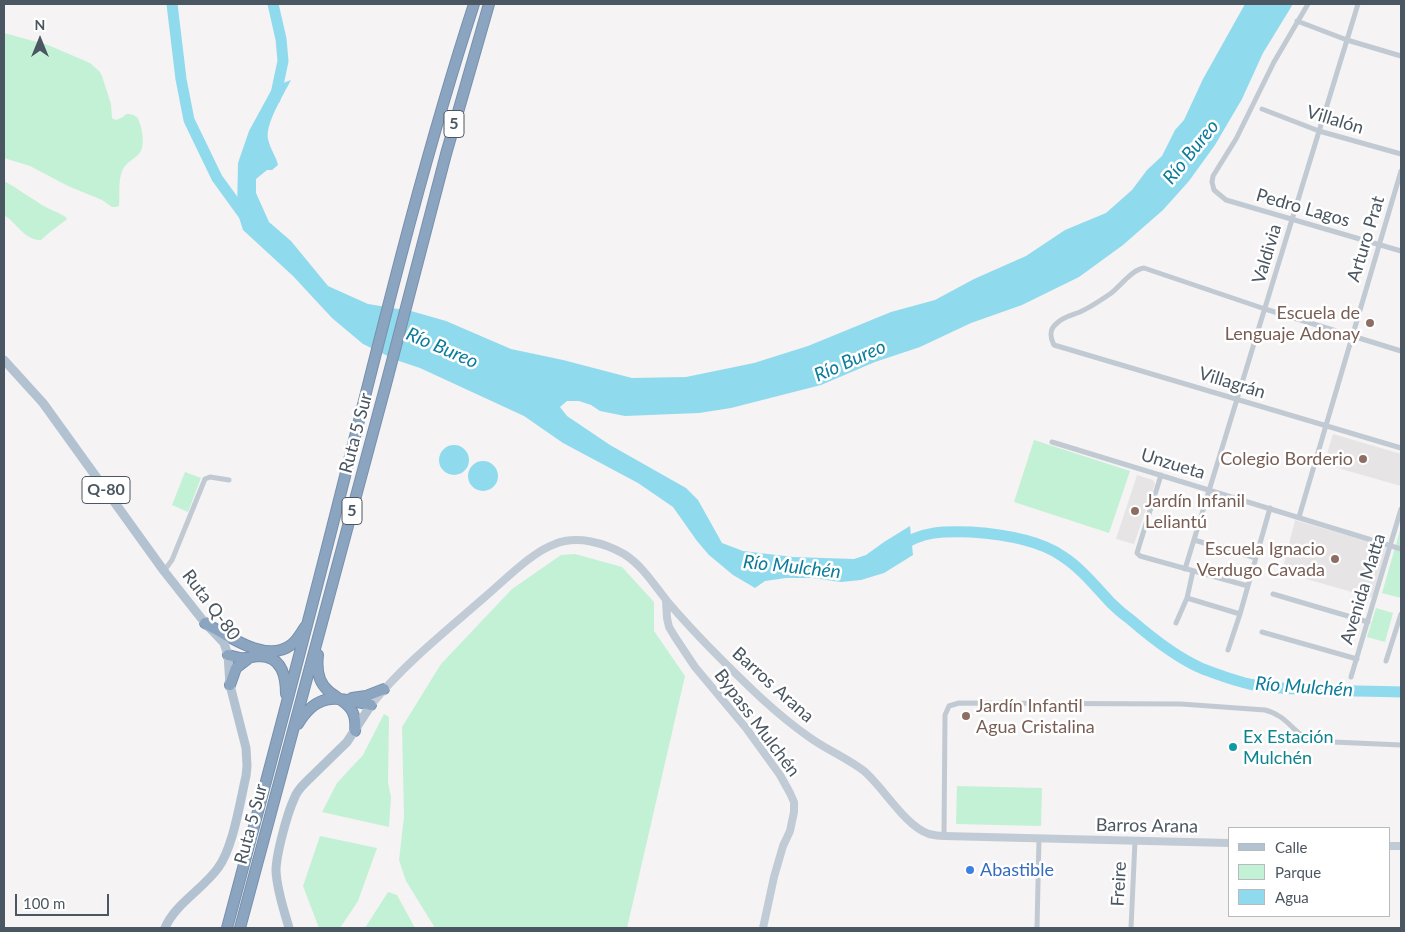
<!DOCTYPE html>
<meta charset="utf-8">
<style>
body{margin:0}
#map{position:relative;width:1405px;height:932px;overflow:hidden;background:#f5f3f3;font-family:Lato,sans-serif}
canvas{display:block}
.frame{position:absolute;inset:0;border:5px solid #4a5661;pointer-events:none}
.legend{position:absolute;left:1228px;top:827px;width:162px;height:90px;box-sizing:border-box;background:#fff;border:1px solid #b7bbc0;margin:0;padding:6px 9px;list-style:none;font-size:15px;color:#4a5661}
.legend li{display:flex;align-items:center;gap:10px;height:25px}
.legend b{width:25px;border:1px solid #b7bbc0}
.north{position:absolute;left:15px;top:15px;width:50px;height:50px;-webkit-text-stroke:4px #fff;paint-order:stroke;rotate:0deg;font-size:14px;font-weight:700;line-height:20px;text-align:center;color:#4a5661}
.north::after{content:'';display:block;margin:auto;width:18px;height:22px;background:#4a5661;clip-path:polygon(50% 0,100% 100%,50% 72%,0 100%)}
.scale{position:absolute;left:15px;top:894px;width:94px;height:22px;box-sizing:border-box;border:2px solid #4a5661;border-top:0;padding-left:6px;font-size:15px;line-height:18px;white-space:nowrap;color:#4a5661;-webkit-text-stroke:4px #fff;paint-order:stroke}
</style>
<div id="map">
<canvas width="1405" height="932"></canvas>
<div class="frame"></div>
<ul class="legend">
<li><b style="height:6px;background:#b3c2d1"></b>Calle</li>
<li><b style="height:14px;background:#c3f1d5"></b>Parque</li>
<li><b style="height:14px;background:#90daee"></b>Agua</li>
</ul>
<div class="north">N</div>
<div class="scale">100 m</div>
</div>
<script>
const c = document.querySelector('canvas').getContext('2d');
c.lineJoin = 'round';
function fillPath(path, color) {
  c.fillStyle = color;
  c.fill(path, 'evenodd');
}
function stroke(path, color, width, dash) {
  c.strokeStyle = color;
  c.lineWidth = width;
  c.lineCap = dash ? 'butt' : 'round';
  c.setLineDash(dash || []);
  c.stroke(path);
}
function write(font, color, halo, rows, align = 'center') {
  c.font = font + ' Lato,sans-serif';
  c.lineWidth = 5;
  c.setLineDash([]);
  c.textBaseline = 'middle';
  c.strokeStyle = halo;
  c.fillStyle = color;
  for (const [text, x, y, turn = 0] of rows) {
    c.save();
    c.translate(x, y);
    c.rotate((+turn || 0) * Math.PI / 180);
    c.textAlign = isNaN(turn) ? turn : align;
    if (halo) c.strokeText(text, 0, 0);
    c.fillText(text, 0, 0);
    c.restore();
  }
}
const education = new Path2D(`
 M 1333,434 L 1401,454 L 1401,486 L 1324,464 Z
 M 1137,475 L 1153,480 L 1155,484 L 1134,544 L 1116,539 Z
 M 1295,520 L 1387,547 L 1373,598 L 1282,572 Z`);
const green = new Path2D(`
 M 4,33 L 48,45 L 90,63 L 100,72 L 102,76 L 111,104 L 112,118 L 116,120 L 123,117 L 126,114 C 134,114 138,116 140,124 C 143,133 145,147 139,154 C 133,160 126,162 122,171 C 118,181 120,195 119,206 L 116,207 L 112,207 L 102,200 L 68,186 L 30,166 L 4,158 Z
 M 4,181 C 17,188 29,197 42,205 C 50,210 59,212 67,218 L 66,220 L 50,232 L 41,240 C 25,241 16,222 4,215 Z
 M 1034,440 L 1130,471 L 1109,533 L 1014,502 Z
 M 185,472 L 201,478 L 188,512 L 172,505 Z
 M 1401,527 L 1401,598 L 1382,593 Z
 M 575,554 L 622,567 L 654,602 L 654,631 L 685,676 L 627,928 L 435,928 L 406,881 L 399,860 L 404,817 L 402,727 L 441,664 L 512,589 L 561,555 Z
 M 1376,608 L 1393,613 L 1385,642 L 1367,637 Z
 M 384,714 L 389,717 L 388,782 L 391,797 L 389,827 L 322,812 L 337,783 L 363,755 Z
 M 957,786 L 1042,788 L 1041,826 L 956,824 Z
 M 320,836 L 377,848 L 358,901 L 340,928 L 319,928 L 303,886 Z
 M 388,892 L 397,895 L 415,928 L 365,928 Z`);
const water = new Path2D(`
 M 1245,4 L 1293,4 L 1263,53 L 1242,99 L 1215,145 L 1189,181 L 1163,210 L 1123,245 L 1079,277 L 1022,305 L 971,323 L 920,347 L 875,362 L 821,385 L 731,408 L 699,413 L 625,416 L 600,411 L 591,405 L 579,401 L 567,401 L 560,407 L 567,416 L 610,445 L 686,488 L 698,500 L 722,543 L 743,551 L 793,557 L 854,559 L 866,555 L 884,542 L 910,526 L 913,555 L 884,573 L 861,580 L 841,582 L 813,578 L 786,578 L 765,581 L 755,588 L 733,575 L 709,555 L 697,541 L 673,507 L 638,483 L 563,443 L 524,416 L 420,368 L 396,360 L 363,344 L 332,318 L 293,276 L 243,230 L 237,211 L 238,163 L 249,131 L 273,87 L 291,80 C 284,94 265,124 268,139 C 270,149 276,156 278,165 L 272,170 L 267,170 L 256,179 L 256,193 L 269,222 L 291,241 L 328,286 L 368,304 L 411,311 L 446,321 L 511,349 L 563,360 L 632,378 L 686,377 L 754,363 L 808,346 L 891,312 L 935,300 L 974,279 L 1026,256 L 1065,230 L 1106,213 L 1132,190 L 1147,170 L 1162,156 L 1175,130 L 1184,120 L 1203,79 Z
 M439 460a15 15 0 1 1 30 0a15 15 0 1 1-30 0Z
 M468 476a15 15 0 1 1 30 0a15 15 0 1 1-30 0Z`);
const river = new Path2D(`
 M 172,4 L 181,79 L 189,120 L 217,178 L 246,218
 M 273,4 L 281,39 L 283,61 L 275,99
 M 899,547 C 922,531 944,531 971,532 C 1000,534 1038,539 1062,556 C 1081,568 1096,587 1111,603 C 1117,609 1124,615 1131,620 C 1153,639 1177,658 1203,669 C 1219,675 1237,682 1254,685 C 1302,692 1353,690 1401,692`);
const street = new Path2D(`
 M 1308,4 L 1274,62 L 1236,139 L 1213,176 L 1212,182 L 1214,190 L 1226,200 L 1401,251
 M 1297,21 L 1347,40 L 1401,56
 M 1262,109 L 1319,131 L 1401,154
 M 1401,351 L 1265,309 L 1144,268 C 1131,270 1121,286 1110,294 C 1101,300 1091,307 1080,312 C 1072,315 1062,317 1056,324 C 1049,330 1050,337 1054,345 L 1401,448
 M 1052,442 L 1401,549
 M 1161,475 L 1137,553 L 1140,556 L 1248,586
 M 1299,517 L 1401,171
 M 1194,540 L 1256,558
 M 1185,569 L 1358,4
 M 164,571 L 172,560 L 205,479 L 210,477 L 229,480
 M 1273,594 L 1368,622
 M 1187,598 L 1240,614
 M 1176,623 L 1187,598 L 1193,571
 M 1262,632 L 1357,659
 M 1228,650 L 1240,614 L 1270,508
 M 1386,661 L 1401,614
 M 1351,677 L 1401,509
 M 944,836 L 945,715 L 949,706 L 959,703 L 1181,704 L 1265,710 C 1286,715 1293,732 1310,741 L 1401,745
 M 1037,928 L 1039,839
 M 1131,928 L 1135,841`);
const secondary = new Path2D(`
 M 666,601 L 667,618 L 669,627 L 675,637 L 695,667 L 746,728 L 780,775 L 790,793 L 794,802 L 794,812 L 790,831 L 783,846 L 774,877 L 763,928
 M 371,705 C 404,664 446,631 486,596 C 505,580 532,552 555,544 C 577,535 605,543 624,554 C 643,566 654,585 667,601 C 684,621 701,639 719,657 C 747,685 776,714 809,737 C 827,750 847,758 864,771 C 884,788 905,826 929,834 C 933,835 939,836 944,836 L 1229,843
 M 1389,846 L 1401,846`);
const primary = new Path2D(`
 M 4,360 L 43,403 L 164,571 L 205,623 L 224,643 L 228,655 L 230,685 L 246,748 L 247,766 L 246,776 C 240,802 233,848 218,868 C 203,889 175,904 165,928
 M 289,928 C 284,910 277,891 276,871 C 276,855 287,814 294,799 C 296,793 300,788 305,783 L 347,742 L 371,705`);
const highway = new Path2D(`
 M 205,623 C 227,635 266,664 291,645 C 297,641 301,633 305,627
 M 228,655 C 232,656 236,657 240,658 C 247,659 253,656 260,656 C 282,657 286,676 286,694
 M 318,655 C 317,663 317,671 320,679 C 329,702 359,697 355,731
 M 230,685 L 236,668 L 249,658
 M 352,698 L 366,696 L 384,689
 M 298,724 C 318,690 338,698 371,705
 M 227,928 C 265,786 303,643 339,500 C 381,334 421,167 474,4
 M 240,928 L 385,388 L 446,154 L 489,4`);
const markers = [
 [1370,323,5,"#8d6e63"],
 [1363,459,5,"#8d6e63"],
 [1135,511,5,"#8d6e63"],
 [1335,559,5,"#8d6e63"],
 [966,716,5,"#8d6e63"],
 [1233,747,5,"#0f9aa8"],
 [970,870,5,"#3f7fe0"]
];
const shields = [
 [454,124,20],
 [106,490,48],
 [352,511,20]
];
const shieldNames = [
 ["5",454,124],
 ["Q-80",106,490],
 ["5",352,511]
];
const streetNames = [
 ["Villalón",1335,120,17],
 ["Pedro Lagos",1303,208,16],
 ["Arturo Prat",1366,239,-73],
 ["Valdivia",1267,254,-73],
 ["Villagrán",1232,383,17],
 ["Ruta 5 Sur",356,433,-75],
 ["Unzueta",1173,464,17],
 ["Avenida Matta",1363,589,-73],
 ["Ruta Q-80",211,605,53],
 ["Barros Arana",773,685,42],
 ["Bypass Mulchén",757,723,53],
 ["Ruta 5 Sur",251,824,-75],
 ["Barros Arana",1147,826,1],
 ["Freire",1119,884,-87]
];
const educationNames = [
 ["Escuela de",1360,313],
 ["Lenguaje Adonay",1360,334],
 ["Colegio Borderio",1353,459],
 ["Jardín Infanil",1145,501,"left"],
 ["Leliantú",1145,522,"left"],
 ["Escuela Ignacio",1325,549],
 ["Verdugo Cavada",1325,570],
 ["Jardín Infantil",976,706,"left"],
 ["Agua Cristalina",976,727,"left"]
];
const cultureNames = [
 ["Ex Estación",1243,737],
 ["Mulchén",1243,758]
];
const shopNames = [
 ["Abastible",980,870]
];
const waterNames = [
 ["Río Bureo",1191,152,-51],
 ["Río Bureo",442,348,23],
 ["Río Bureo",850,361,-24],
 ["Río Mulchén",792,567,6],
 ["Río Mulchén",1304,687,4]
];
fillPath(education, '#e6e4e5');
fillPath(green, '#c3f1d5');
fillPath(water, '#90daee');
stroke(river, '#90daee', 11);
stroke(highway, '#7690ad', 12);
stroke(street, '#c1cad2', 5);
stroke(secondary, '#c1cbd6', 8);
stroke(primary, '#b3c2d1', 9);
stroke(highway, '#8ba5c1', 10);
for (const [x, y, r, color] of markers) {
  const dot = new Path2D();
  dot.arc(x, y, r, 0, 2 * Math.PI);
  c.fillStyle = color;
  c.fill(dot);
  stroke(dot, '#fff', 2);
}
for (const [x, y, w] of shields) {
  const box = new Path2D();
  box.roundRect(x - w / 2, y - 13.5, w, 27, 4);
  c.fillStyle = '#fff';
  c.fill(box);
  stroke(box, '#4a5661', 1);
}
write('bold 16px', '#4a5661', null, shieldNames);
write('18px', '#4a5661', '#fff', streetNames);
write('18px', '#785e54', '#fff', educationNames, 'right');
write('18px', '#0d838f', '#fff', cultureNames, 'left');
write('18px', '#366cbe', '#fff', shopNames, 'left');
write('italic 19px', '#0c7c9b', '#fff', waterNames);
</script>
